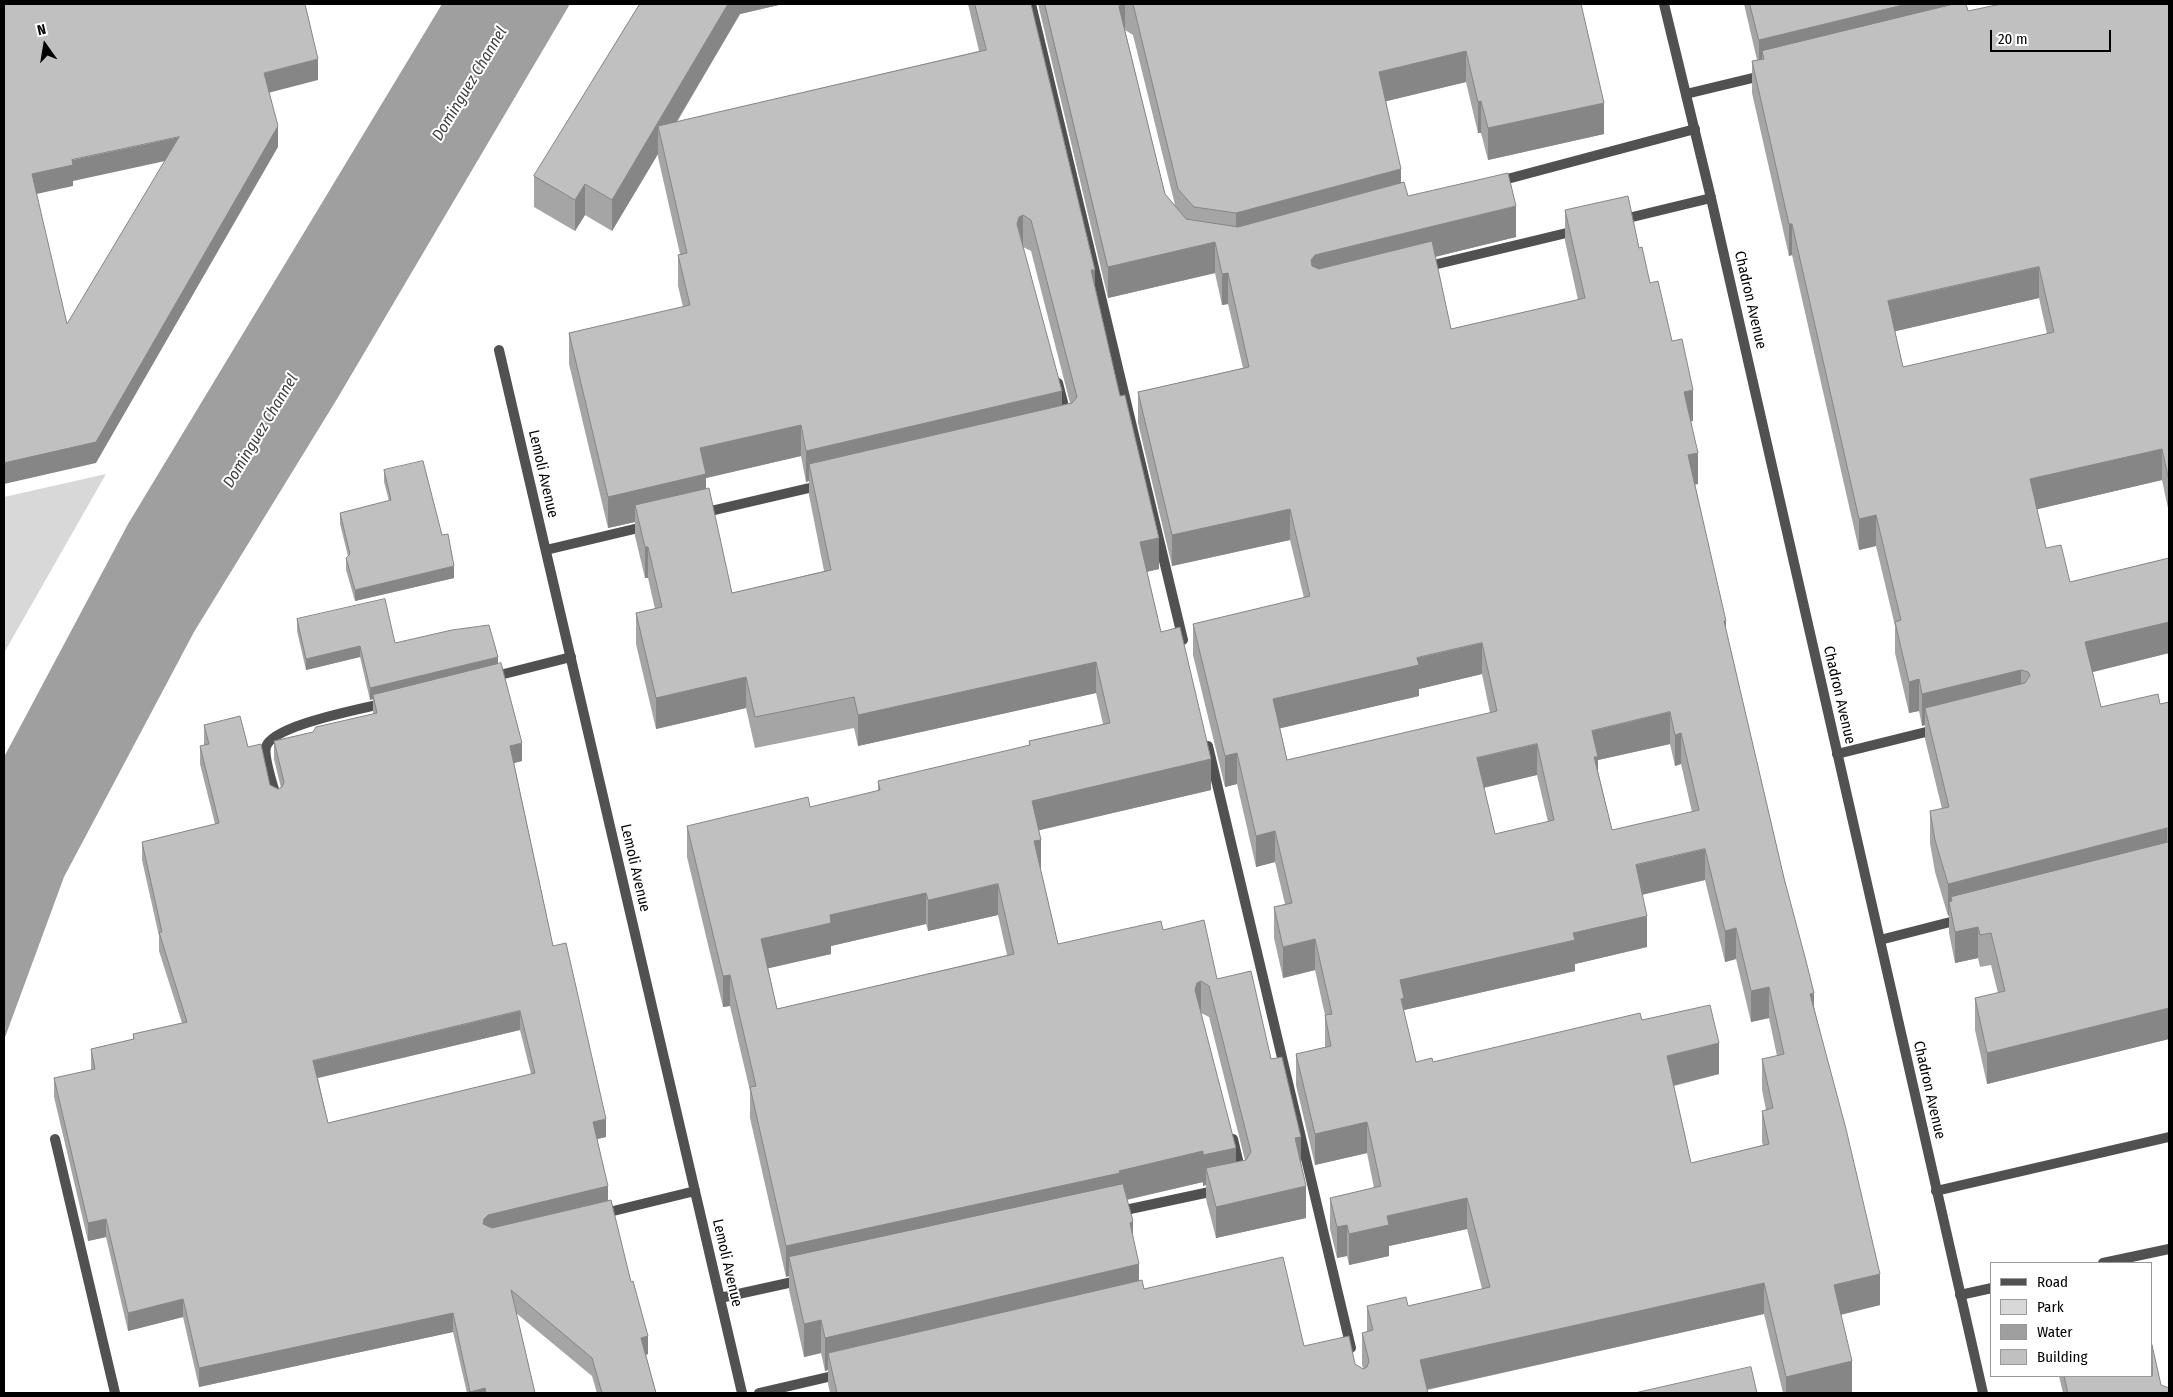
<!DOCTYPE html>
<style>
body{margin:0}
#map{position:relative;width:2173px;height:1397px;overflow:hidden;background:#fff;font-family:"Fira Sans Condensed",sans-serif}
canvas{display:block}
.frame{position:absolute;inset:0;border:5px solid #000;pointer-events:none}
.legend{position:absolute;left:1990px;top:1262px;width:162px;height:115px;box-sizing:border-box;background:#fff;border:1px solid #999;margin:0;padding:6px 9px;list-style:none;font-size:15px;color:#000}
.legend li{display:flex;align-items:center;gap:10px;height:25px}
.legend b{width:25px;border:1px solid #999}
.north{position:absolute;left:20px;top:20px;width:50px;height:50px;-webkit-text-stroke:4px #fff;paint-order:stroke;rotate:347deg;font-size:14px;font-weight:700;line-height:20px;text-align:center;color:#000}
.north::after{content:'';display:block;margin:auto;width:18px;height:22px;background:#000;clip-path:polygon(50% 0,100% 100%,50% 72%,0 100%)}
.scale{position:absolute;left:1990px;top:30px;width:121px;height:22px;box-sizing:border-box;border:2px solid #000;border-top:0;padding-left:6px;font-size:15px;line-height:18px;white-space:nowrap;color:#000;-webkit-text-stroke:4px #fff;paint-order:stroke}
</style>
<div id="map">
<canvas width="2173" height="1397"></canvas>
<div class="frame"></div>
<ul class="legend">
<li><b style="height:6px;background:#515151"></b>Road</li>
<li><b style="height:14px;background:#d8d8d8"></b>Park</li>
<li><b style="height:14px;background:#9f9f9f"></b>Water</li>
<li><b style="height:14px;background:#c0c0c0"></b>Building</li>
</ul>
<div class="north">N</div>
<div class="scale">20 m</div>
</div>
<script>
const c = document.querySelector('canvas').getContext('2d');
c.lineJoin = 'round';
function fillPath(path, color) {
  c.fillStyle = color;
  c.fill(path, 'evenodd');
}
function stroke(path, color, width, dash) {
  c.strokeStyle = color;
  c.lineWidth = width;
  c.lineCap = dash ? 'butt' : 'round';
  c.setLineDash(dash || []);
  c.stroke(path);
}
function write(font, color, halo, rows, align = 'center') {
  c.font = font + ' "Fira Sans Condensed",sans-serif';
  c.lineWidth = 4;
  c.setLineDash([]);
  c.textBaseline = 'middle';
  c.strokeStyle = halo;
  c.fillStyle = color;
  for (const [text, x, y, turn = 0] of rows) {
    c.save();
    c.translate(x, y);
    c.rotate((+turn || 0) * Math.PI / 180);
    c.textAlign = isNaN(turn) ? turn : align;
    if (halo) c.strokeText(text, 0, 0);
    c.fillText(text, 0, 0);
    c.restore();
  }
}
const green = new Path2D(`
 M 106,474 L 4,653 L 4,497 Z`);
const water = new Path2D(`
 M 442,4 L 570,4 L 337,399 L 194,632 L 64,877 L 4,1040 L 4,757 L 128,524 Z`);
const service = new Path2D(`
 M 1031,4 L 1183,640
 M 1686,94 L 1765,75
 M 1496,182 L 1695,129
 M 1620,220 L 1711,198
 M 1425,267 L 1579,230
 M 1058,383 L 1067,418
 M 702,513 L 822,485
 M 546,550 L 647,526
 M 492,677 L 571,657
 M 1208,746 L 1351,1348
 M 1837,754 L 1938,729
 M 277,800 C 274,788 263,757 266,747 C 272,725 362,709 385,703
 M 1880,940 L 1962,919
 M 55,1139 L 115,1393
 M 1233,1139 L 1241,1173
 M 1936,1191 L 2169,1137
 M 1116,1212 L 1219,1190
 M 601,1214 L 695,1191
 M 2103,1263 L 2169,1249
 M 1960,1295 L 1992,1288
 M 720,1298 L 802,1280
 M 759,1393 L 841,1374`);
const minor = new Path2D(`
 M 1664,4 L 1711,198 L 1983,1393
 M 499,350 L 742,1393`);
const wall = new Path2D(`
 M 639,4 L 783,4 L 740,14 L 677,122 L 979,51 L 968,4 L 1031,4 L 1159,569 L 1147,572 L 1161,632 L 1211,790 L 1039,830 L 1041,871 L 1058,944 L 1163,930 L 1217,979 L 1271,1059 L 1301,1165 L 1306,1218 L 1216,1238 L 1206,1199 L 1206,1185 L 1203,1186 L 1203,1182 L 1127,1200 L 1139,1280 L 1144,1289 L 1304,1346 L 1355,1364 L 1363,1369 L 1362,1364 L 1362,1333 L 1367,1332 L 1367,1306 L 1408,1306 L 1482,1289 L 1467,1229 L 1389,1246 L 1389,1256 L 1349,1265 L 1347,1256 L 1337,1258 L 1330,1229 L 1330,1198 L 1374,1188 L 1367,1153 L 1315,1165 L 1296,1085 L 1296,1054 L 1325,1047 L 1325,1015 L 1315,970 L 1283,978 L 1274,938 L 1274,907 L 1285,904 L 1275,862 L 1256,867 L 1237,784 L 1225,787 L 1193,655 L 1193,624 L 1304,598 L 1290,540 L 1172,566 L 1138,423 L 1138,392 L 1243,368 L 1228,304 L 1222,305 L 1215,273 L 1108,298 L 1038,4 L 1581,4 L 1604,134 L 1488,160 L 1481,133 L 1478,133 L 1466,82 L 1386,101 L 1401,183 L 1408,196 L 1516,237 L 1435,257 L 1451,329 L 1578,300 L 1565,241 L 1565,210 L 1639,248 L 1650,283 L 1672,341 L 1693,421 L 1691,421 L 1698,484 L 1695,484 L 1726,631 L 1814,1006 L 1880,1305 L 1841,1315 L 1852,1392 L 1848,1393 L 1783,1393 L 1764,1314 L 1427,1390 L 1428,1393 L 830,1393 L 828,1384 L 828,1370 L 825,1371 L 821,1353 L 804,1357 L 789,1290 L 789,1276 L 786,1277 L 750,1118 L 750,1091 L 730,1006 L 723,1007 L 687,857 L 687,826 L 810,807 L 878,791 L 878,781 L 1029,746 L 1029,741 L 1103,724 L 1096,693 L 858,746 L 854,728 L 755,748 L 746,708 L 656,729 L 636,644 L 636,613 L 655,609 L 648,578 L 645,578 L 635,536 L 635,522 L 608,528 L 569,364 L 569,333 L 683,307 L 678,286 L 678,255 L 680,254 L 658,157 L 658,154 L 612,231 L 585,215 L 575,231 L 534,207 L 534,176 L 639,5 ZM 1125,30 L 1133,35 L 1175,205 L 1165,194 ZM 1023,247 L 1031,251 L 1070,403 L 1062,405 ZM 801,456 L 806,482 L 809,481 L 809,495 L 824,571 L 732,593 L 706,488 L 706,478 ZM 1482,674 L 1490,713 L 1287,760 L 1280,728 L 1419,696 L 1419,689 ZM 1670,744 L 1675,766 L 1681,764 L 1692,812 L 1612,830 L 1598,771 L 1598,760 ZM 1537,775 L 1548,822 L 1495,834 L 1484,788 ZM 1705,880 L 1725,962 L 1736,959 L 1751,1022 L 1769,1018 L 1777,1056 L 1762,1059 L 1762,1090 L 1766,1110 L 1762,1111 L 1762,1142 L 1763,1145 L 1691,1163 L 1674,1086 L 1719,1074 L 1642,1020 L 1433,1062 L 1416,1062 L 1404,1013 L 1404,1010 L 1575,971 L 1575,964 L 1647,947 L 1642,895 ZM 998,915 L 1007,955 L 777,1009 L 768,968 L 831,954 L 831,946 L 926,924 L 928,931 ZM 1201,1013 L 1209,1017 L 1245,1160 L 1236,1162 Z
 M 1744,4 L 1966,4 L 1968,11 L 2169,4 L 2169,513 L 2162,480 L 2037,509 L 2046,548 L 2070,582 L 2169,558 L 2169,653 L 2092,672 L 2101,707 L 2160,704 L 2169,702 L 2169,1039 L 1987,1084 L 1975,1030 L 1975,998 L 1998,993 L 1991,965 L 1980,967 L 1978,958 L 1955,963 L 1949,933 L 1949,915 L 1948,916 L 1935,872 L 1930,843 L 1930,811 L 1942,809 L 1925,739 L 1925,725 L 1922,726 L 1919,711 L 1909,713 L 1895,653 L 1895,626 L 1876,546 L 1859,550 L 1792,255 L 1789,256 L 1752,93 L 1752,61 L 1757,60 ZM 2039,298 L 2047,334 L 1903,367 L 1895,331 Z
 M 384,470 L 442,535 L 454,578 L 355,601 L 346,570 L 346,558 L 348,556 L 340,524 L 340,513 L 389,501 L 384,482 Z
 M 297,619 L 395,643 L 498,664 L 522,761 L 514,763 L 553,946 L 606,1137 L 597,1139 L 608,1201 L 648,1354 L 646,1355 L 656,1393 L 597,1393 L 592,1376 L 516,1313 L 535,1393 L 467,1393 L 453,1332 L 199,1387 L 183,1317 L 128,1331 L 106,1237 L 88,1241 L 54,1097 L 54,1078 L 91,1070 L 91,1049 L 133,1039 L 133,1034 L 182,1023 L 159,951 L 159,936 L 142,860 L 142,842 L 215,824 L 200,764 L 200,746 L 204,745 L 204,725 L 248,747 L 270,785 L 278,789 L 281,788 L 274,759 L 274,741 L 313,732 L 373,714 L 373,699 L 370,700 L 360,657 L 306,670 L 297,631 ZM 520,1030 L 531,1074 L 328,1123 L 318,1078 Z
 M 2059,1376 L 2152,1376 L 2169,1393 L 2063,1393 Z`);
const shadedWall = new Path2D(`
 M 728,4 L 783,4 L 740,14 L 662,146 L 658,126 L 658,154 L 612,231 L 612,200 Z
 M 1120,4 L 1125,4 L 1125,30 L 1119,7 Z
 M 1907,4 L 1962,4 L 1764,59 L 1762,51 L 1762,68 L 1759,69 L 1759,40 Z
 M 1466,51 L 1466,82 L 1379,103 L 1379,72 Z
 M 318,59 L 318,80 L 264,94 L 264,73 Z
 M 1481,101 L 1481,133 L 1478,133 L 1478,102 Z
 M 1604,103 L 1604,134 L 1488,160 L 1488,128 Z
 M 278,126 L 278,147 L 96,463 L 4,484 L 4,463 Z
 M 179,137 L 179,158 L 73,181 L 73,186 L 32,195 L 32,174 L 72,160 Z
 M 1401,169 L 1401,200 L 1236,244 L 1236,213 Z
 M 585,184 L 585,215 L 575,231 L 575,200 Z
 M 1516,206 L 1516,237 L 1315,286 L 1311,260 L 1315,255 Z
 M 1023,215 L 1023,246 L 1017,224 L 1019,217 Z
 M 1789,224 L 1792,224 L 1792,255 L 1789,256 Z
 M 1215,242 L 1215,273 L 1108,298 L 1108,267 Z
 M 2039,267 L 2039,298 L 1888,333 L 1888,301 Z
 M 1091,270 L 1095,270 L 1095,301 Z
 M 1228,273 L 1228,304 L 1222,305 L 1222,274 Z
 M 1693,390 L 1693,421 L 1684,423 L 1684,392 Z
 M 1062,391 L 1062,422 L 809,464 L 809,481 L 806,482 L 806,451 Z
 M 801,425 L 801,456 L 706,478 L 706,505 L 635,505 L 635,522 L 608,528 L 608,497 L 700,448 Z
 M 2162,449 L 2162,480 L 2030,511 L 2030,479 Z
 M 1698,453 L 1698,484 L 1688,486 L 1688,455 Z
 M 1290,509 L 1290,540 L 1172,566 L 1172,535 Z
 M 1876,515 L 1876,546 L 1859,550 L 1859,519 Z
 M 1159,538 L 1159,569 L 1140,573 L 1140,542 Z
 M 645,547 L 648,547 L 648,578 L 645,578 Z
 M 454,566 L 454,578 L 355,601 L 355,590 Z
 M 1724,621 L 1726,621 L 1726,652 Z
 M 2169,622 L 2169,653 L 2085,674 L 2085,642 Z
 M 1482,643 L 1482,674 L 1419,689 L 1419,696 L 1273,730 L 1273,699 L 1417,658 Z
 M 360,646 L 360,657 L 306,670 L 306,659 Z
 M 498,657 L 498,668 L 373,695 L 373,699 L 370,700 L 370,688 Z
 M 1096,662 L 1096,693 L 858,746 L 858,715 Z
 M 2021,670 L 2021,701 L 1925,708 L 1925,725 L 1922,726 L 1922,694 Z
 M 746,677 L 746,708 L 656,729 L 656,698 Z
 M 1919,679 L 1919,711 L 1909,713 L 1909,682 Z
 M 1670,712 L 1670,744 L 1598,760 L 1598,788 L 1592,731 Z
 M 1681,733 L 1681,764 L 1675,766 L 1675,735 Z
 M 522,743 L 522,761 L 510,764 L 510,746 Z
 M 1537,744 L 1537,775 L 1477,789 L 1477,758 Z
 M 1237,753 L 1237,784 L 1225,787 L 1225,756 Z
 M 1211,759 L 1211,790 L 1032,832 L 1032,801 Z
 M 2167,828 L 2167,859 L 1952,901 L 1951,897 L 1951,912 L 1949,902 L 1949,915 L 1948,916 L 1948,884 Z
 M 1275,831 L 1275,862 L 1256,867 L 1256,836 Z
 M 1041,840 L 1041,871 L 1034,841 Z
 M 1705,849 L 1705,880 L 1636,896 L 1636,865 Z
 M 998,884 L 998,915 L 928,931 L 928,900 Z
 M 926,893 L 926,924 L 831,946 L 831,954 L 761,970 L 761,939 L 830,915 Z
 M 1647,916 L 1647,947 L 1575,964 L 1575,971 L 1404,1010 L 1404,1029 L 1401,1030 L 1400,980 L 1573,933 Z
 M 1978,927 L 1978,958 L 1955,963 L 1955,932 Z
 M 1736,928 L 1736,959 L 1725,962 L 1725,931 Z
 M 1315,939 L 1315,970 L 1283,978 L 1283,947 Z
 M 730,975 L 730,1006 L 723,1007 L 723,976 Z
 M 1201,981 L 1201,1012 L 1195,990 L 1197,983 Z
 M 1769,987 L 1769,1018 L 1751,1022 L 1751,991 Z
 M 1814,993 L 1814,1024 L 1810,994 Z
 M 2169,1008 L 2169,1039 L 1987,1084 L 1987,1053 Z
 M 520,1011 L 520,1030 L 313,1079 L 313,1061 Z
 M 1719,1043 L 1719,1074 L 1667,1087 L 1667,1056 Z
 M 606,1119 L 606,1137 L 593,1140 L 593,1122 Z
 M 1367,1122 L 1367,1153 L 1315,1165 L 1315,1134 Z
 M 1301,1137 L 1301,1168 L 1295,1138 Z
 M 1236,1148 L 1236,1179 L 1206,1168 L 1206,1185 L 1203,1186 L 1203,1155 Z
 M 1203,1151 L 1203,1182 L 1120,1201 L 789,1257 L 789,1276 L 786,1277 L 786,1246 Z
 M 608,1186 L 608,1205 L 484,1238 L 484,1219 L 488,1215 Z
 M 1306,1186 L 1306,1218 L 1216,1238 L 1216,1207 Z
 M 1467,1198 L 1467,1229 L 1389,1246 L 1389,1256 L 1349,1265 L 1349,1234 L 1387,1216 Z
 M 106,1219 L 106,1237 L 88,1241 L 88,1223 Z
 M 1133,1221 L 1133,1254 L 1130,1223 Z
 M 1347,1225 L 1347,1256 L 1337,1258 L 1337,1227 Z
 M 1139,1264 L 1139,1297 L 828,1353 L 828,1370 L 825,1371 L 825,1338 Z
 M 1880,1274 L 1880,1305 L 1834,1316 L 1834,1285 Z
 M 1764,1283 L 1764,1314 L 1420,1391 L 1420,1360 Z
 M 183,1299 L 183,1317 L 128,1331 L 128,1313 Z
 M 453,1313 L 453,1332 L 199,1387 L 199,1368 Z
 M 821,1320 L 821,1353 L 804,1357 L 804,1324 Z
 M 648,1336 L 648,1354 L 641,1356 L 641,1338 Z
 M 1852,1361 L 1852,1392 L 1848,1393 L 1786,1393 L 1786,1377 Z
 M 485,1388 L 485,1393 L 470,1393 L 470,1392 Z`);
const building = new Path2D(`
 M 4,4 L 305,4 L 318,59 L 264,73 L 278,126 L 96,442 L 4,463 ZM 179,137 L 67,324 L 32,174 L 73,165 L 72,160 Z
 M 640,4 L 728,4 L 612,200 L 585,184 L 575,200 L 534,176 Z
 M 975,4 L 1031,4 L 1095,270 L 1091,270 L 1120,396 L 1125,395 L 1159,538 L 1140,542 L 1161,632 L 1180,627 L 1211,759 L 1032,801 L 1041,840 L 1034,841 L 1058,944 L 1161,921 L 1163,930 L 1204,920 L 1217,979 L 1251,971 L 1271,1059 L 1282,1057 L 1301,1137 L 1295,1138 L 1306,1186 L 1216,1207 L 1206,1168 L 1246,1160 L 1251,1152 L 1209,986 L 1201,981 L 1197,983 L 1195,990 L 1236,1148 L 1203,1155 L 1203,1151 L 1119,1171 L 1120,1173 L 786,1246 L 750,1087 L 756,1086 L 730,975 L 723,976 L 687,826 L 808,797 L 810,807 L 880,790 L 878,781 L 1030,745 L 1029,741 L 1110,723 L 1096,662 L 858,715 L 854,697 L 755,717 L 746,677 L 656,698 L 636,613 L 662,607 L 648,547 L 645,547 L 635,505 L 709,488 L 732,593 L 831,570 L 809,464 L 1072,403 L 1077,397 L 1031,220 L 1023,215 L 1019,217 L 1017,224 L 1062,391 L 806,451 L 801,425 L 700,448 L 706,474 L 608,497 L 569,333 L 690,305 L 678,255 L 687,253 L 658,126 L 986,50 ZM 998,884 L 1014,954 L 777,1009 L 761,939 L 831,923 L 830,915 L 926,893 L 928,900 Z
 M 1045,4 L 1120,4 L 1119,7 L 1165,194 L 1186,219 L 1238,227 L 1404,182 L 1408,196 L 1508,173 L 1516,206 L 1315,255 L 1311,260 L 1312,266 L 1319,269 L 1432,241 L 1451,329 L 1585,298 L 1565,210 L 1628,196 L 1639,248 L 1642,247 L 1650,283 L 1658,281 L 1672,341 L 1682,339 L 1693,390 L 1684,392 L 1698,453 L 1688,455 L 1726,621 L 1724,621 L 1784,878 L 1806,961 L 1814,993 L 1810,994 L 1846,1129 L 1880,1274 L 1834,1285 L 1852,1361 L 1786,1377 L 1764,1283 L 1420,1360 L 1428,1393 L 837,1393 L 828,1353 L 1142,1280 L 1144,1289 L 1283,1257 L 1304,1346 L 1349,1336 L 1355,1364 L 1363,1369 L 1367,1367 L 1369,1361 L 1362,1333 L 1373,1330 L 1367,1306 L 1406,1297 L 1408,1306 L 1490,1287 L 1467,1198 L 1387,1216 L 1389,1225 L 1349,1234 L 1347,1225 L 1337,1227 L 1330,1198 L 1381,1186 L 1367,1122 L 1315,1134 L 1296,1054 L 1331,1046 L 1325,1015 L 1332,1014 L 1315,939 L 1283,947 L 1274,907 L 1292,903 L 1275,831 L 1256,836 L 1237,753 L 1225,756 L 1193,624 L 1310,596 L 1290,509 L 1172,535 L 1138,392 L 1249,367 L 1228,273 L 1222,274 L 1215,242 L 1108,267 ZM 1482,643 L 1497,711 L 1287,760 L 1273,699 L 1419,665 L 1417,658 ZM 1670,712 L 1675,735 L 1681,733 L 1699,810 L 1612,830 L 1594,757 L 1598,757 L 1592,731 ZM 1537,744 L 1554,820 L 1495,834 L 1477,758 ZM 1705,849 L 1725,931 L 1736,928 L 1751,991 L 1769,987 L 1784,1054 L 1762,1059 L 1773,1108 L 1762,1111 L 1769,1144 L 1691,1163 L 1667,1056 L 1719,1043 L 1710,1005 L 1642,1020 L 1640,1013 L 1433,1062 L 1432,1058 L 1416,1062 L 1401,999 L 1404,998 L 1400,980 L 1575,940 L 1573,933 L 1647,916 L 1636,865 Z
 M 1132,4 L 1581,4 L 1604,103 L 1488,128 L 1481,101 L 1478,102 L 1466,51 L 1379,72 L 1401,169 L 1236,213 L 1194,207 L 1178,189 L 1133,4 Z
 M 1750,4 L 1907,4 L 1759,40 Z
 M 1954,4 L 1966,4 L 1968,11 L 2001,4 L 2169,4 L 2169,481 L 2162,449 L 2030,479 L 2046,548 L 2061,545 L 2070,582 L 2169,558 L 2169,622 L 2085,642 L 2101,707 L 2158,694 L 2160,704 L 2169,702 L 2169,828 L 2167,828 L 1948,884 L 1935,840 L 1930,811 L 1949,807 L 1925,708 L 2025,683 L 2030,675 L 2028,672 L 2021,670 L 1922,694 L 1919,679 L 1909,682 L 1895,622 L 1901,620 L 1876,515 L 1859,519 L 1792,224 L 1789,224 L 1752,61 L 1764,59 L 1762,51 ZM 2039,267 L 2054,332 L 1903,367 L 1888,301 Z
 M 423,461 L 442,535 L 448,534 L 454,566 L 355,590 L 346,558 L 350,554 L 340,513 L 391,500 L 384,470 Z
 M 385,599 L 395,643 L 452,630 L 489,625 L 498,657 L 370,688 L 360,646 L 306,659 L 297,619 Z
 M 501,663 L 522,743 L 510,746 L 553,946 L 566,943 L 606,1119 L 593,1122 L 608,1186 L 488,1215 L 484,1219 L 483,1224 L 492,1228 L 611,1200 L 631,1282 L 633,1281 L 648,1336 L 641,1338 L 656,1393 L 602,1393 L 592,1358 L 511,1290 L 535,1393 L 486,1393 L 485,1388 L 470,1392 L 453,1313 L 199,1368 L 183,1299 L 128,1313 L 106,1219 L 88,1223 L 54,1078 L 95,1069 L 91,1049 L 134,1039 L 133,1034 L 187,1022 L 159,932 L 162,932 L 142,842 L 219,823 L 200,746 L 209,744 L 204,725 L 240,716 L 248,747 L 261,744 L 270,785 L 278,789 L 282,787 L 284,782 L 274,741 L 313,732 L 316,727 L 377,713 L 373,695 ZM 520,1011 L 535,1073 L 328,1123 L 313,1061 Z
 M 2169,842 L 2169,1008 L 1987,1053 L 1975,998 L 2005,991 L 1991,933 L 1980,935 L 1978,927 L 1955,932 L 1949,902 L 1952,901 L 1951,897 Z
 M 1123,1184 L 1133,1221 L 1130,1223 L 1139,1264 L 825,1338 L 821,1320 L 804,1324 L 789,1257 Z
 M 2152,1345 L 2161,1385 L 2169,1388 L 2169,1393 L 2068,1393 L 2064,1376 L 2152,1376 Z
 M 1751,1367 L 1757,1393 L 1635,1393 Z`);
const streetNames = [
 ["Chadron Avenue",1750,300,77],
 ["Lemoli Avenue",543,474,77],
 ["Chadron Avenue",1839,695,77],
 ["Lemoli Avenue",635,868,77],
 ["Chadron Avenue",1929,1090,77],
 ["Lemoli Avenue",727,1263,77]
];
const waterNames = [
 ["Dominguez Channel",470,84,-59],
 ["Dominguez Channel",261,431,-59]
];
fillPath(green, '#d8d8d8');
fillPath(water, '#9f9f9f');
stroke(service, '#515151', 10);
stroke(minor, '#515151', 10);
fillPath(wall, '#a5a5a5');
fillPath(shadedWall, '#868686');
fillPath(building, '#c0c0c0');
stroke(building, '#868686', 1);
write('15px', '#000', '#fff', streetNames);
write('italic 16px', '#404040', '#fff', waterNames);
</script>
